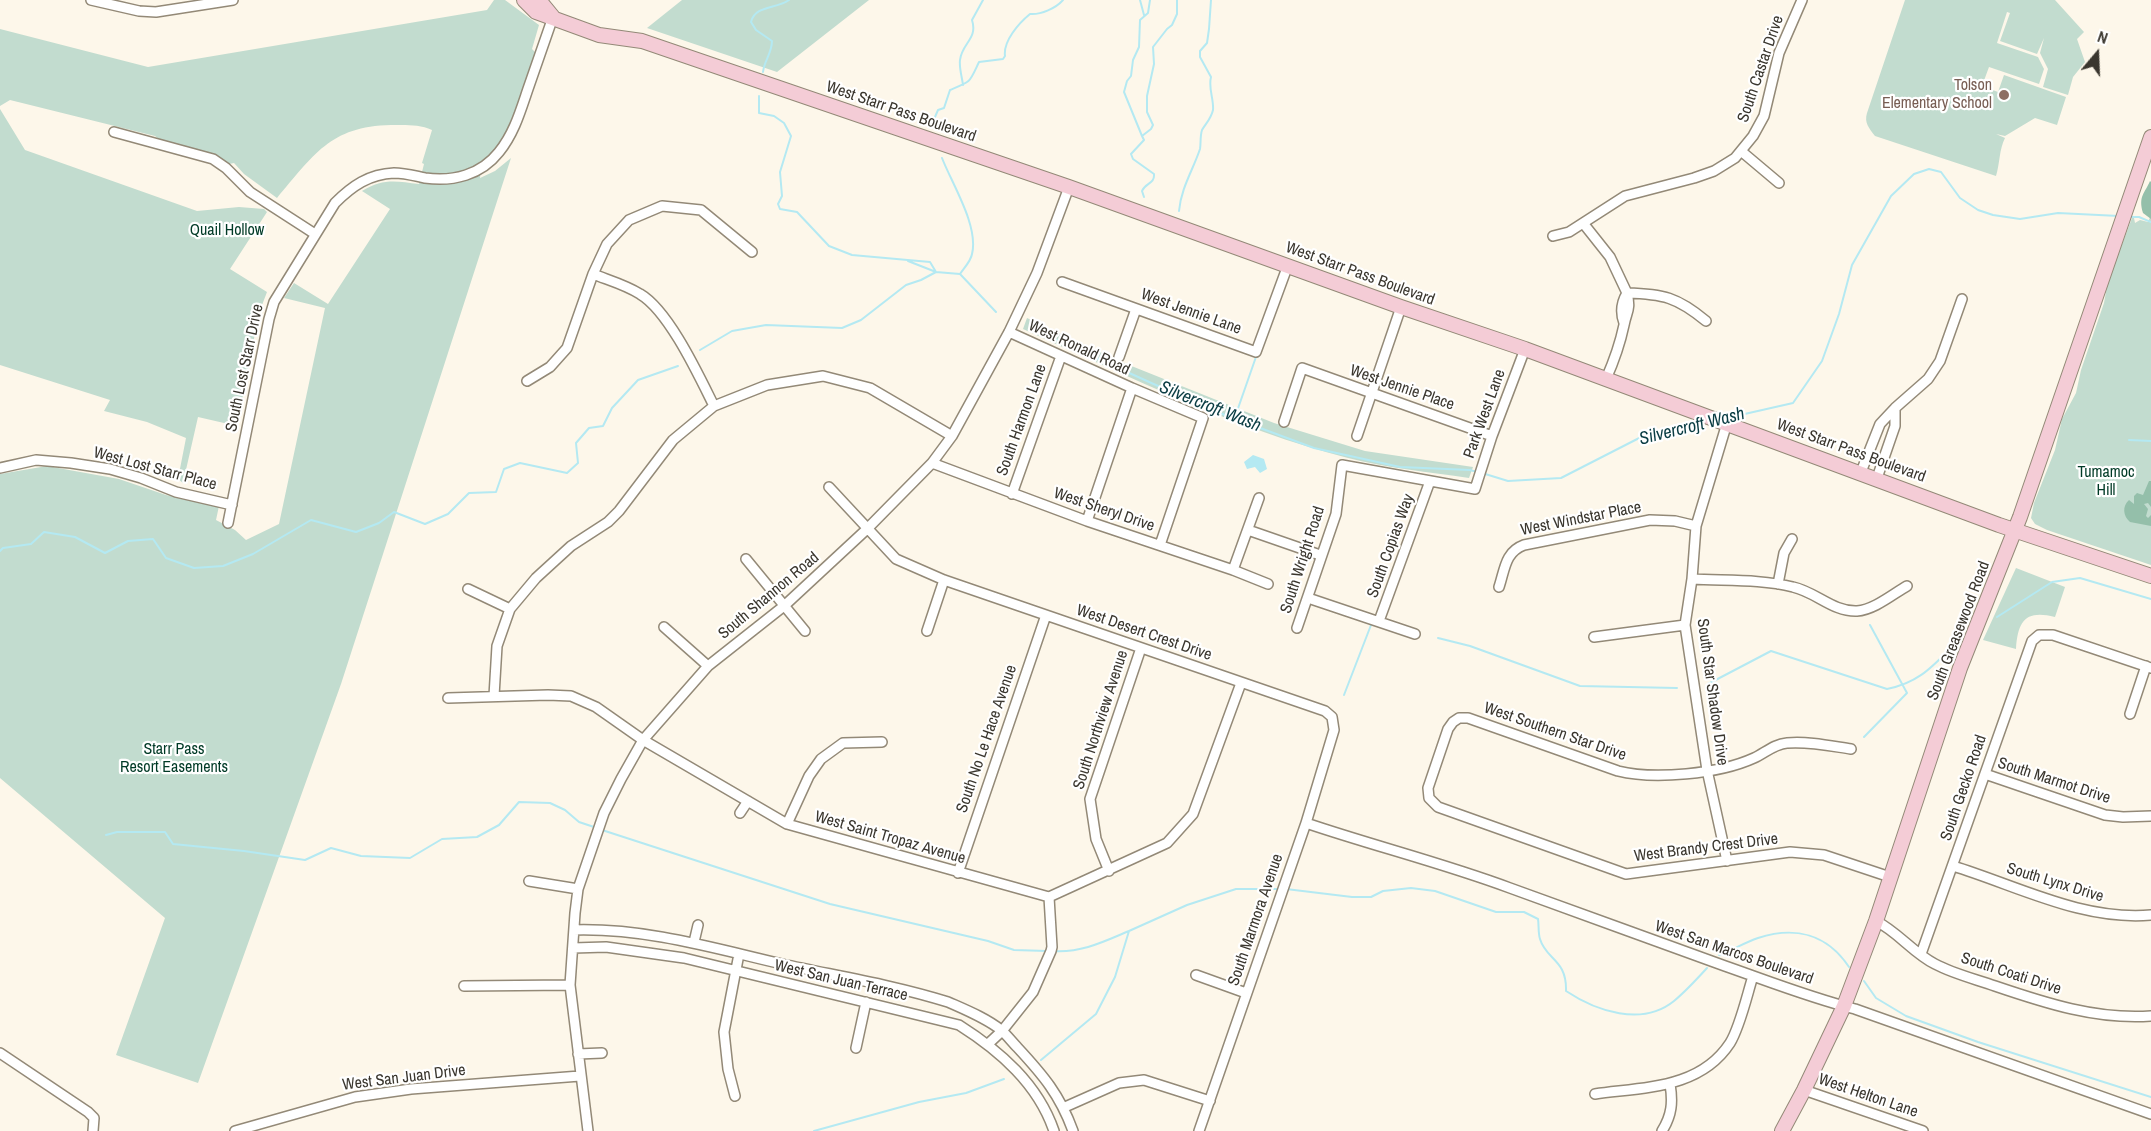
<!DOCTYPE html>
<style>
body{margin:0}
#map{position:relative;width:2151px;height:1131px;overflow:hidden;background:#fdf7ea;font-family:"Archivo Narrow",sans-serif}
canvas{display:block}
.north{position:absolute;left:2067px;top:24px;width:60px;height:60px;-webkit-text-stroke:4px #fff;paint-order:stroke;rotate:19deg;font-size:16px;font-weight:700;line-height:24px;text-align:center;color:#3a362e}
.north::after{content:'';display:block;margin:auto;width:21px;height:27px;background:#3a362e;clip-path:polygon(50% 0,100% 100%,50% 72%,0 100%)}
</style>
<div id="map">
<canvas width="2151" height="1131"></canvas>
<div class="north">N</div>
</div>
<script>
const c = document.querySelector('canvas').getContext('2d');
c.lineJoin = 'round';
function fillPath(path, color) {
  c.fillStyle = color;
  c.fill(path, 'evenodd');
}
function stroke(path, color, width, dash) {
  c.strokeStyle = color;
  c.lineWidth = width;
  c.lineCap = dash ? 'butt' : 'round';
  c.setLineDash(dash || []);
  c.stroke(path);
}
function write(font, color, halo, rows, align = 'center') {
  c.font = font + ' "Archivo Narrow",sans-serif';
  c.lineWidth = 4.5;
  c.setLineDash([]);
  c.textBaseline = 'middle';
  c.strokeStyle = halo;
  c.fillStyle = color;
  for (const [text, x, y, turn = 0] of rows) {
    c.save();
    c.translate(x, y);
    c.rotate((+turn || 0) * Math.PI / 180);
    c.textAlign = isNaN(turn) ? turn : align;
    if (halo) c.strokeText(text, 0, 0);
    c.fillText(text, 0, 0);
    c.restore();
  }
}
const green = new Path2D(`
 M 494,0 L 505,0 L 539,25 L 532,49 L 539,56 L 514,129 L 481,168 L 480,178 L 495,171 L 511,158 L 341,684 L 198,1083 L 116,1055 L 165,918 L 0,778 L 0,474 L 47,466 L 119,479 L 166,495 L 219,506 L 216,520 L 235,530 L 246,540 L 279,524 L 325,308 L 284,298 L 294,283 L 328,304 L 390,209 L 362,191 C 383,178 396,181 419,184 L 424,164 L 422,163 L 432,130 C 419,124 405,125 391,125 C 330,126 313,156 277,198 L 244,174 L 234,163 L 229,164 L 225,161 L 168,147 L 155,136 L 10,100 L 0,106 L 0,29 L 148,67 L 487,10 Z
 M 682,0 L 869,0 L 777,72 L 647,28 Z
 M 1905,0 L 2055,0 L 2084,32 L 2077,39 L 2085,62 L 2073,77 L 2068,95 L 2043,87 L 2048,69 L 2040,53 L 2044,38 L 2037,54 L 2000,41 L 2010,13 L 2007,12 L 1997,43 L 2038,57 L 2044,69 L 2039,84 L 1989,67 L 1982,86 L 1998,92 L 2004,75 L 2066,97 L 2057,125 L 2035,118 L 2005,136 L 1996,134 L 2005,138 C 1999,150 2000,163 1996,176 L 1875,136 C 1869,128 1864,123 1867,113 Z
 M 0,109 L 25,150 L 197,211 L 239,207 L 264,209 L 267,212 L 230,269 L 267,292 L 259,313 L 237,426 L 198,417 L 183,483 L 178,479 L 186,438 L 147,422 L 104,411 L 110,400 L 0,365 Z
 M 2151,215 L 2151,565 L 2047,530 L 2035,524 L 2031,518 L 2034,503 L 2055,450 L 2062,419 L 2076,393 L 2081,370 L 2104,303 L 2108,281 L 2132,218 L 2134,218 L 2135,223 L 2140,220 L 2148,222 Z
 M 1027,318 L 1124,363 L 1274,423 L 1365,451 L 1473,467 L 1469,478 C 1429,472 1387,468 1348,458 C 1235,429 1130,377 1023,329 Z
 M 2016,568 L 2065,587 L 2055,617 C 2026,610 2018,620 2016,649 L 1983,640 Z`);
const forest = new Path2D(`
 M 2150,181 L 2151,182 L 2151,219 L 2143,213 C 2138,196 2145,193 2150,181 Z
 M 2149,481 L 2151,481 L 2151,507 L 2148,503 L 2144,504 L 2148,509 L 2146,516 L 2148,518 L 2151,515 L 2151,526 L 2130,522 C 2123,516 2122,506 2129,500 L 2134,504 L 2134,496 L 2137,493 L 2143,495 Z`);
const water = new Path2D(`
 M 1253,455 L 1264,459 L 1267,469 L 1260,473 L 1255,467 L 1247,469 L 1244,462 Z`);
const stream = new Path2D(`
 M 1140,0 L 1144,15
 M 763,72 C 764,61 772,53 772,41 L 756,30 L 751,22 C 755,5 777,9 789,0
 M 963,85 C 962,77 959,68 960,60 C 962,43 978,39 972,20 L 983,0
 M 759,96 L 759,113 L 774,116 L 784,123 L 791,136 L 780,172 L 782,196 L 778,204 L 780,209 L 797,212 L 829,246 L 852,255 L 930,262 L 936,272
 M 934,124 L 935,117 L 938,110 L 944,108 L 950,90 C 972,81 969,83 979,62 L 1003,59 L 1005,56 C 1003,41 1019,23 1030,14 C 1041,15 1056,8 1063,0
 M 1142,136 L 1124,92 L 1127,81 L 1131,76 L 1133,60 L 1139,47 L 1140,20 L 1148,13 L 1150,0
 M 942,158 C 952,184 979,226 972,254 C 971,261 964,268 960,274
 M 1144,197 L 1142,191 C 1145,183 1155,184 1154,174 L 1133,159 L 1131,154 L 1144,140 L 1142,136 L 1151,129 L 1153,125 L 1147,112 L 1147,96 L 1154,64 L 1153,47 L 1167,29 L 1172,25 L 1177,14 L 1177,0
 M 1179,211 C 1181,188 1193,170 1200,149 C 1201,143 1200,136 1202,130 C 1206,123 1211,119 1213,110 C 1214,99 1208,88 1211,77 L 1200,57 L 1200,51 L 1207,43 L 1209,29 L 1211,0
 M 2128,217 L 2139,217 L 2151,222
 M 908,261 L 936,272
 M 1034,330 L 1209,409 L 1314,448 L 1400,467 L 1470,470 L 1477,472
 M 700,350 L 732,331 L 766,325 L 842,328 L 861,320 L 906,285 L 921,280 L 936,272 L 960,274 L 996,312
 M 1727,418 L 1793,403 L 1822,361 L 1839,314 L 1852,265 L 1891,196 L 1914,174 L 1929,169 L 1941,172 L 1960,198 L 1978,210 L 1993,215 L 2020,219 L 2058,213 L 2119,216
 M 1236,419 L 1235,417 L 1257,354
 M 2129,440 L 2151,441
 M 1482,473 L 1508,481 L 1561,478 L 1647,434 L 1707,422
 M 0,551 L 3,548 L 31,544 L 44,532 L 75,537 L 105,553 L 128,541 L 153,539 L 166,558 L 194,568 L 223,566 L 253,554 L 311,520 L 356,532 L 379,523 L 394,512 L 425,524 L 448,514 L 469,493 L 496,492 L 504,469 L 520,463 L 567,473 L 578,463 L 576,443 L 589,428 L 603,426 L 612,408 L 638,380 L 678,366
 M 1997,617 L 2052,582 L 2080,578 L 2151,599
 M 1438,638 L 1470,646 L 1580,686 L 1677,688
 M 1708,684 L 1771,651 L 1887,689 C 1917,683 1930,669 1951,648
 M 1344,695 L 1371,625
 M 1864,737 L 1907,693 L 1870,625
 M 602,830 L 830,904 L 988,941 L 1014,950 L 1047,951
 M 106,835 L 117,832 L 165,832 L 173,844 L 244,851 L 305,860 L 331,848 L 361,856 L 410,858 L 442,839 L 477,837 L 499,825 L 519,802 L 550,803 L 565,810 L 579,822 L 597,828
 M 1286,889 L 1352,897 L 1371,897 L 1383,891 L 1411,888 L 1435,891 L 1496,912 L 1524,912 L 1538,919 C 1539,925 1538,933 1540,939 C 1546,960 1567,959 1566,991 C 1596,1011 1642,1027 1674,1001 C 1686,991 1697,979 1707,968
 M 1053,951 C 1081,953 1103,942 1129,931
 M 1719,955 C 1732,950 1744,943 1758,938 C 1795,926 1827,934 1849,967
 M 1864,981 L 1876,998 L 1906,1016 L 1978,1042 L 2151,1097
 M 1041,1060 L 1096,1014 L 1115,977 L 1129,931 L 1187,905 L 1236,889 L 1280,889
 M 814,1131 L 919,1102 L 966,1093 L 1004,1079`);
const street = new Path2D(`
 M 91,0 L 139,11 L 156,12 L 233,0
 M 114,132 L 213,159 L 226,168 L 250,192 L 315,234
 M 1741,151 L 1779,183
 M 1583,223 L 1610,257 L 1627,293 C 1663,294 1677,297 1706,321
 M 1553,236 L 1569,232 L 1625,196 L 1694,178 L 1714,171 L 1735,158 L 1753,136 L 1764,116 L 1779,53 L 1802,0
 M 593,274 C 608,280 626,285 640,294 C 669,311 699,376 714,406
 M 1062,282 L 1256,352 L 1288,265
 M 1009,332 L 1132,388 L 1203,418 L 1160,545
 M 1119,357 L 1136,309
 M 1606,379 C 1614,361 1620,344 1624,325 C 1627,310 1631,310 1627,293 C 1621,303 1620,312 1624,323
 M 527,381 L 550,367 L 567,348 L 593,274 L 607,244 L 629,220 L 662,206 L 701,210 L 752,252
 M 1895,408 L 1928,379 L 1940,361 L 1962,299
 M 1284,422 L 1302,368 L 1492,436
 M 1357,436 L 1401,307
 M 932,463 L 1087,521 L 1233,570 L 1268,584
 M 0,468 L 36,460 L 71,463 L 110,469 L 141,478 L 176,492 L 232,505
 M 1861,472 L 1880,424 L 1895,408 L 1895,426 L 1877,478
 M 829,487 L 896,559 L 944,580 L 1325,711 L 1332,717
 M 1012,494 L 1061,356
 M 1087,521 L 1132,388
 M 228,523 L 269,319 L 274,302 L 335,203 C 352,186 369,174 394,173 C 405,173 415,176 425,178 C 453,182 481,175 499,152 C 515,132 521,109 529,86 C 537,63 545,40 553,17
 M 1248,530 L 1320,555
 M 746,559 L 805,631
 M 1233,570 L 1259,498
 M 1692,579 C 1725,581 1761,579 1793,587 C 1816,592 1833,612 1857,611 C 1874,610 1893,594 1907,586
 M 1778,584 L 1784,553 L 1792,539
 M 1499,587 C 1505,569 1505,552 1524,545 L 1650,520 L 1675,521 L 1696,526
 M 468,589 L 510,609
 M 1308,598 L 1415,634
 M 1379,621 L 1430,481
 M 664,627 L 708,666
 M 1297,628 L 1336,514 L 1342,465 L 1475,489 L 1492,436 L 1525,349
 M 927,631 L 944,580
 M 1594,637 L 1685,625
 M 494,696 L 497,646 L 510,609 L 536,578 L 571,546 L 608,522 L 619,511 L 673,440 L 714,406 L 767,385 L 823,376 L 870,388 L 952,436
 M 448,698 L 548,695 L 571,696 L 596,707 L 643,740 L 787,824 L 1049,897 L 1167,843 L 1193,814 L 1241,683
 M 2130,714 L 2146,666
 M 1459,718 L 1468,718 L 1618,771 C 1654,780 1719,774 1754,758 C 1765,753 1774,744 1787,743 C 1808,741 1831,746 1851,749
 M 1985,774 L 2105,815 L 2123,817 L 2151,816
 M 1429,798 L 1438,807 L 1626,874 L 1790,852 L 1824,855 L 1890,877
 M 1429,798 L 1428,788 L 1448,729 L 1453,722 L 1459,718
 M 740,813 L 748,801
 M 1306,823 C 1374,846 1443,863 1510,888 C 1582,914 1653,940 1725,966 C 1768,981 1811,998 1855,1009 L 2151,1114
 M 787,824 L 809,776 L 821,759 L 843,743 L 882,742
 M 1727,861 L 1707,770 L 1685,625 L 1692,579 L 1696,526 L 1727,423
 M 1953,866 C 2018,886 2082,921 2151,915
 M 1109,871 L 1096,839 L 1090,799 L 1141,648
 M 958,873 L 1046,615
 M 529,881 L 578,889
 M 1876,921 C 1898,932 1913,953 1935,964 C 1954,974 1975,979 1995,986 C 2045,1003 2097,1020 2151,1016
 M 574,930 C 646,928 713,948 782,964 C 837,976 894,985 948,1002 C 966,1010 986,1018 1001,1030 C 1007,1035 1012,1042 1017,1047 C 1043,1075 1060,1095 1073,1131
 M 694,942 L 698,925
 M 573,948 L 606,947 L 684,958 L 959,1025 C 1000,1051 1038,1084 1054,1131
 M 1921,954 L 2032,641 L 2039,635 L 2053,635 L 2151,668
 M 1196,975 L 1246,993
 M 464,986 L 570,985
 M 988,1044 L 1002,1031 L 1033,992 L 1051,951 L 1052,947 L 1049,897
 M 856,1048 L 866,1002
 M 0,1053 L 88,1112 L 94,1118 L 93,1131
 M 578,1054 L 602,1053
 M 1804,1090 L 1923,1131
 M 1595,1094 C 1644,1087 1700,1089 1730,1043 C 1740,1027 1747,995 1753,976
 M 735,1096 L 728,1069 L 724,1032 L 739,954
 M 1065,1107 L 1119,1083 L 1144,1080 L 1210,1101
 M 235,1131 L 355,1097 L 411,1089 L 580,1076
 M 588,1131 L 570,985 L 575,913 L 578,889 L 604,813 L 621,779 L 643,740 L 708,666 L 784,606 L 867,529 L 932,463 L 952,436 L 1009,332 L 1037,273 L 1069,187
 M 1199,1131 L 1306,823 L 1334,730 L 1332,717
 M 1662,1131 C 1672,1115 1673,1102 1670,1084`);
const secondary = new Path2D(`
 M 524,0 L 536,12 L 599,35 L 642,41 L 1069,187 L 1401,307 L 1525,349 L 1999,525 L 2151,576
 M 539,0 L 553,17
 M 1782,1131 L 1804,1090 L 1844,1006 L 1876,921 L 1960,668 L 2020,517 L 2151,137`);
const markers = [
 [2004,95,6,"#8d6e63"]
];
const streetNames = [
 ["South Castar Drive",1761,69,-71],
 ["West Starr Pass Boulevard",901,112,19],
 ["West Starr Pass Boulevard",1360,274,20],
 ["West Jennie Lane",1191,312,20],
 ["West Ronald Road",1079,348,25],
 ["South Lost Starr Drive",245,368,-78],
 ["West Jennie Place",1402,388,19],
 ["Park West Lane",1485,414,-70],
 ["South Harmon Lane",1022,420,-70],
 ["West Starr Pass Boulevard",1851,451,20],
 ["West Lost Starr Place",155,469,15],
 ["West Sheryl Drive",1104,510,19],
 ["West Windstar Place",1581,519,-11],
 ["South Copias Way",1391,546,-70],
 ["South Wright Road",1303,560,-72],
 ["South Shannon Road",769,596,-40],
 ["South Greasewood Road",1959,631,-69],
 ["West Desert Crest Drive",1144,633,19],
 ["South Star Shadow Drive",1712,692,82],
 ["South Northview Avenue",1101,720,-72],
 ["West Southern Star Drive",1555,732,19],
 ["South No Le Hace Avenue",987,739,-71],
 ["South Marmot Drive",2054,781,18],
 ["South Gecko Road",1964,788,-71],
 ["West Saint Tropaz Avenue",890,838,16],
 ["West Brandy Crest Drive",1706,848,-7],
 ["South Lynx Drive",2055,883,17],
 ["South Marmora Avenue",1256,920,-71],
 ["West San Marcos Boulevard",1734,953,19],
 ["South Coati Drive",2011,974,18],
 ["West San Juan Terrace",841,981,13],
 ["West San Juan Drive",404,1078,-7],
 ["West Helton Lane",1868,1096,19]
];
const educationNames = [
 ["Tolson",1992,86],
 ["Elementary School",1992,104]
];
const parkNames = [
 ["Quail Hollow",227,231],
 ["Tumamoc",2106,473],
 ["Hill",2106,491],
 ["Starr Pass",174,750],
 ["Resort Easements",174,768]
];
const waterNames = [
 ["Silvercroft Wash",1210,407,22],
 ["Silvercroft Wash",1692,427,-14]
];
fillPath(green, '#c2dccf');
fillPath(forest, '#94bfaa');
fillPath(water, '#b4e9f2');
stroke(stream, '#b4e9f2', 2);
stroke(street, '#938977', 12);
stroke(secondary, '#938977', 16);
stroke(street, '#fff', 9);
stroke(secondary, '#f4ccd6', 14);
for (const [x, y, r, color] of markers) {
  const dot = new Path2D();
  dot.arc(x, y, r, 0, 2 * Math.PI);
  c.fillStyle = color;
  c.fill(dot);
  stroke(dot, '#fff', 2);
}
write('16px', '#3a362e', '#fff', streetNames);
write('16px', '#785e54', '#fff', educationNames, 'right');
write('16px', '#003a26', '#fff', parkNames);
write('italic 18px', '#0a3c43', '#fff', waterNames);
</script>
